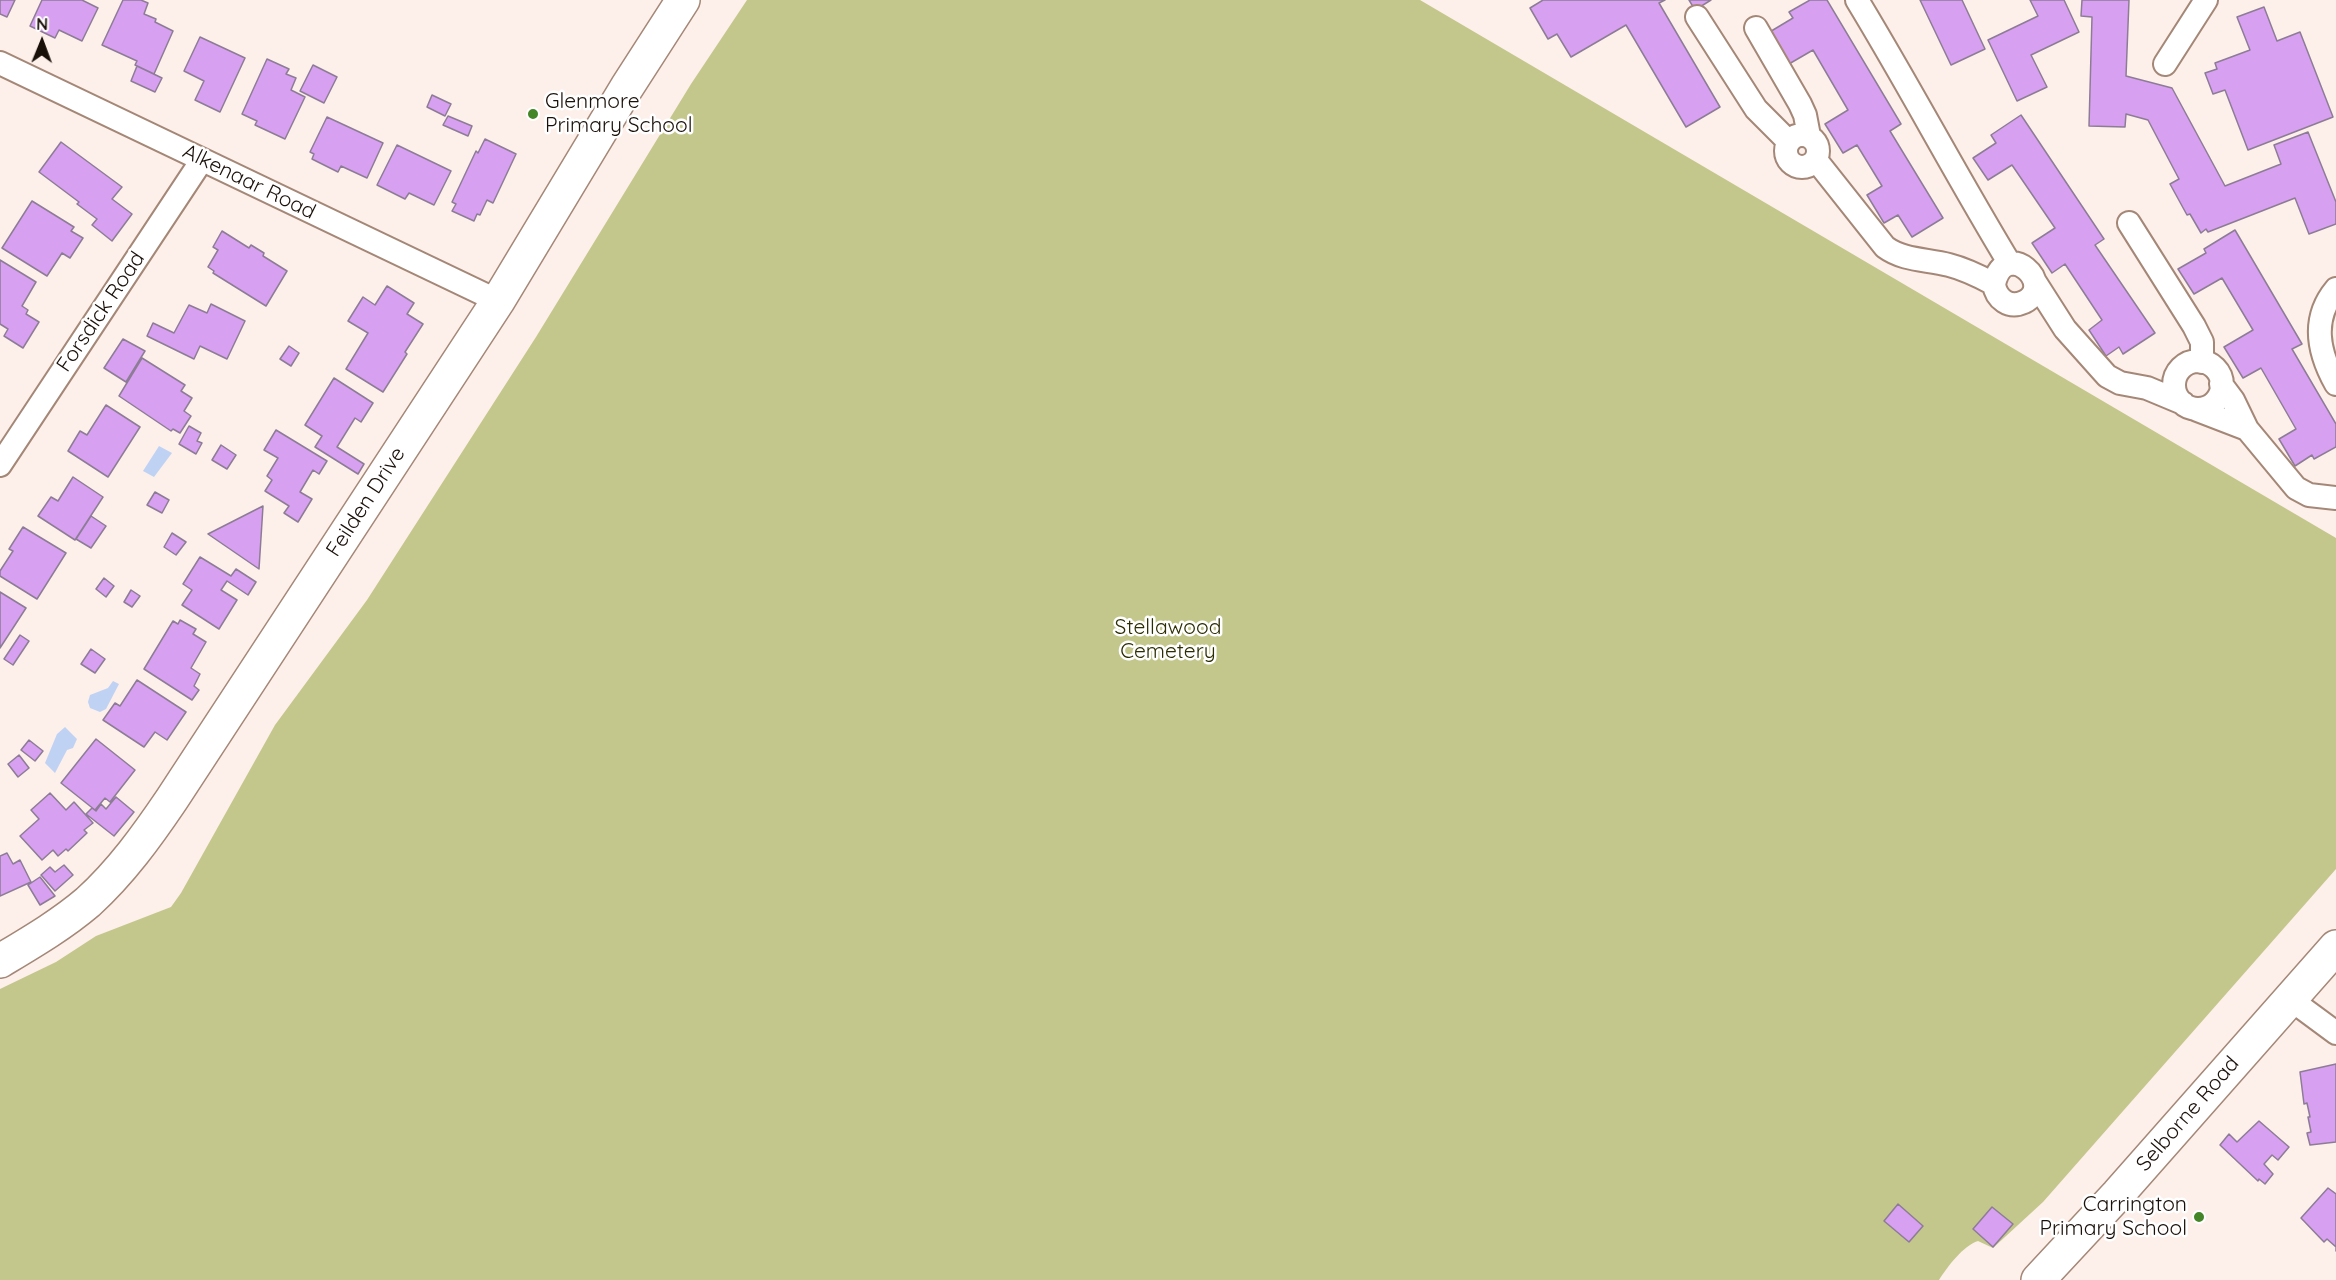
<!DOCTYPE html>
<style>
body{margin:0}
#map{position:relative;width:2336px;height:1280px;overflow:hidden;background:#fdefe9;font-family:Quicksand,sans-serif}
canvas{display:block}
.north{position:absolute;left:12px;top:12px;width:60px;height:60px;-webkit-text-stroke:4px #fff;paint-order:stroke;rotate:1deg;font-size:16px;font-weight:700;line-height:24px;text-align:center;color:#1a100a}
.north::after{content:'';display:block;margin:auto;width:21px;height:27px;background:#1a100a;clip-path:polygon(50% 0,100% 100%,50% 72%,0 100%)}
</style>
<div id="map">
<canvas width="2336" height="1280"></canvas>
<div class="north">N</div>
</div>
<script>
const c = document.querySelector('canvas').getContext('2d');
c.lineJoin = 'round';
function fillPath(path, color) {
  c.fillStyle = color;
  c.fill(path, 'evenodd');
}
function stroke(path, color, width, dash) {
  c.strokeStyle = color;
  c.lineWidth = width;
  c.lineCap = dash ? 'butt' : 'round';
  c.setLineDash(dash || []);
  c.stroke(path);
}
function write(font, color, halo, rows, align = 'center') {
  c.font = font + ' Quicksand,sans-serif';
  c.lineWidth = 5;
  c.setLineDash([]);
  c.textBaseline = 'middle';
  c.strokeStyle = halo;
  c.fillStyle = color;
  for (const [text, x, y, turn = 0] of rows) {
    c.save();
    c.translate(x, y);
    c.rotate((+turn || 0) * Math.PI / 180);
    c.textAlign = isNaN(turn) ? turn : align;
    if (halo) c.strokeText(text, 0, 0);
    c.fillText(text, 0, 0);
    c.restore();
  }
}
const green = new Path2D(`
 M 747,0 L 1420,0 L 2336,538 L 2336,869 L 2043,1202 L 1993,1248 L 1978,1241 C 1963,1246 1948,1266 1939,1280 L 0,1280 L 0,989 L 56,962 L 96,936 L 171,907 L 181,893 L 275,725 L 367,600 L 536,337 L 691,84 Z`);
const water = new Path2D(`
 M 159,446 L 172,453 L 154,477 L 143,471 Z
 M 113,681 L 119,684 L 106,709 L 100,712 L 90,708 L 88,702 L 90,695 L 108,688 Z
 M 65,727 L 77,739 L 73,748 L 67,750 L 55,773 L 45,763 L 57,734 Z`);
const building = new Path2D(`
 M 0,0 L 15,0 L 7,17 L 0,14 Z
 M 42,0 L 82,0 L 98,8 L 82,41 L 59,30 L 55,38 L 30,26 Z
 M 123,0 L 141,0 L 148,3 L 144,14 L 156,19 L 155,22 L 173,31 L 154,74 L 135,65 L 137,61 L 102,45 Z
 M 1543,0 L 1665,0 L 1659,3 L 1720,107 L 1686,127 L 1626,25 L 1571,57 L 1557,34 L 1548,39 L 1530,8 Z
 M 1689,0 L 1711,0 L 1695,10 Z
 M 1810,0 L 1827,0 L 1901,124 L 1890,131 L 1943,218 L 1912,237 L 1898,215 L 1884,223 L 1867,195 L 1882,186 L 1857,145 L 1843,153 L 1825,124 L 1848,110 L 1813,50 L 1782,68 L 1763,36 L 1793,18 L 1789,12 Z
 M 1920,0 L 1962,0 L 1985,49 L 1951,65 Z
 M 2030,0 L 2064,0 L 2079,32 L 2031,55 L 2047,87 L 2017,101 L 1988,40 L 2038,16 Z
 M 2082,0 L 2129,0 L 2126,76 L 2172,88 L 2225,186 L 2281,164 L 2274,145 L 2308,132 L 2336,202 L 2336,224 L 2309,234 L 2295,198 L 2208,232 L 2206,229 L 2201,233 L 2190,214 L 2187,215 L 2170,184 L 2179,179 L 2148,120 L 2126,114 L 2125,127 L 2089,126 L 2092,17 L 2081,16 Z
 M 2264,7 L 2277,41 L 2300,32 L 2333,117 L 2248,150 L 2225,90 L 2213,94 L 2205,73 L 2217,69 L 2215,63 L 2250,50 L 2237,17 Z
 M 200,37 L 245,58 L 220,112 L 195,100 L 204,81 L 184,71 Z
 M 267,59 L 289,69 L 286,74 L 296,78 L 291,90 L 305,97 L 285,139 L 255,125 L 257,121 L 242,114 Z
 M 313,65 L 337,77 L 324,103 L 300,91 Z
 M 137,66 L 162,78 L 155,92 L 131,81 Z
 M 432,95 L 451,104 L 445,116 L 427,107 Z
 M 2021,115 L 2104,239 L 2095,245 L 2155,333 L 2123,354 L 2119,347 L 2106,356 L 2089,330 L 2102,320 L 2065,264 L 2052,273 L 2032,243 L 2055,228 L 2012,165 L 1988,180 L 1973,158 L 1996,143 L 1991,135 Z
 M 448,116 L 472,126 L 468,136 L 443,125 Z
 M 327,117 L 383,143 L 367,178 L 341,166 L 338,172 L 312,159 L 314,154 L 310,152 Z
 M 485,139 L 516,154 L 493,203 L 487,200 L 480,215 L 477,214 L 474,221 L 452,211 L 456,204 L 452,202 L 476,151 L 478,153 Z
 M 61,142 L 122,187 L 112,199 L 132,214 L 112,241 L 92,225 L 97,219 L 77,204 L 79,202 L 39,172 Z
 M 397,145 L 451,171 L 434,205 L 409,193 L 405,199 L 377,185 Z
 M 32,201 L 74,227 L 71,231 L 83,238 L 70,258 L 62,253 L 47,276 L 2,248 Z
 M 2235,230 L 2302,344 L 2292,349 L 2336,424 L 2336,447 L 2314,459 L 2312,455 L 2295,466 L 2279,439 L 2296,429 L 2261,368 L 2243,378 L 2224,347 L 2253,330 L 2222,278 L 2194,294 L 2178,269 L 2206,253 L 2204,249 Z
 M 222,231 L 249,248 L 251,245 L 264,253 L 263,256 L 287,271 L 266,306 L 213,273 L 214,271 L 208,267 L 218,250 L 213,247 Z
 M 0,260 L 36,282 L 22,306 L 28,310 L 26,314 L 39,322 L 23,348 L 4,336 L 8,329 L 0,324 Z
 M 387,286 L 414,303 L 407,314 L 423,324 L 405,352 L 407,354 L 383,392 L 346,369 L 368,333 L 348,321 L 363,297 L 375,305 Z
 M 211,304 L 245,321 L 227,359 L 200,346 L 194,359 L 147,336 L 153,323 L 174,333 L 189,305 L 207,313 Z
 M 123,339 L 145,351 L 126,382 L 104,368 Z
 M 289,346 L 299,353 L 291,366 L 280,359 Z
 M 142,358 L 185,385 L 181,391 L 192,398 L 184,411 L 191,416 L 180,433 L 173,429 L 171,431 L 119,396 Z
 M 334,378 L 373,403 L 361,422 L 355,418 L 337,447 L 364,464 L 358,474 L 315,447 L 322,436 L 305,425 Z
 M 106,405 L 140,427 L 108,477 L 68,451 L 80,431 L 87,435 Z
 M 189,426 L 201,433 L 197,441 L 202,443 L 196,454 L 179,444 Z
 M 276,430 L 327,461 L 319,474 L 313,470 L 300,492 L 312,499 L 298,522 L 284,513 L 289,506 L 265,491 L 272,480 L 267,476 L 278,458 L 264,450 Z
 M 221,445 L 236,455 L 227,469 L 212,460 Z
 M 73,477 L 103,497 L 75,540 L 38,516 L 51,497 L 58,501 Z
 M 155,492 L 169,500 L 162,513 L 147,505 Z
 M 263,506 L 259,569 L 208,534 Z
 M 91,516 L 106,526 L 91,548 L 76,539 Z
 M 23,527 L 66,553 L 37,599 L 0,576 L 0,571 L 13,551 L 9,549 Z
 M 172,533 L 186,542 L 176,555 L 164,547 Z
 M 200,557 L 231,576 L 236,569 L 256,582 L 248,595 L 227,581 L 221,590 L 237,600 L 219,629 L 182,605 L 192,590 L 183,584 Z
 M 104,578 L 114,586 L 106,597 L 96,589 Z
 M 131,590 L 140,596 L 132,607 L 124,602 Z
 M 0,592 L 26,608 L 0,648 Z
 M 180,620 L 196,629 L 193,634 L 206,642 L 191,668 L 200,674 L 194,686 L 199,690 L 192,700 L 144,669 L 173,621 L 178,624 Z
 M 20,635 L 29,641 L 13,665 L 4,659 Z
 M 91,649 L 105,659 L 95,673 L 81,664 Z
 M 137,680 L 186,712 L 167,740 L 155,732 L 144,747 L 103,720 L 115,703 L 120,706 Z
 M 96,739 L 135,770 L 110,802 L 105,798 L 95,810 L 61,783 Z
 M 29,740 L 43,751 L 35,761 L 21,750 Z
 M 19,755 L 29,768 L 18,777 L 8,764 Z
 M 50,793 L 66,810 L 74,802 L 93,823 L 84,830 L 87,833 L 68,851 L 66,849 L 58,856 L 53,850 L 42,860 L 20,836 L 39,819 L 31,810 Z
 M 116,797 L 134,812 L 114,836 L 86,814 L 92,808 L 96,811 L 101,804 L 106,809 Z
 M 7,853 L 13,864 L 20,860 L 31,882 L 0,896 L 0,856 Z
 M 64,865 L 73,875 L 55,891 L 41,875 L 50,867 L 55,872 Z
 M 40,877 L 55,896 L 40,905 L 28,885 Z
 M 2336,1064 L 2336,1142 L 2310,1145 L 2307,1133 L 2311,1132 L 2308,1117 L 2310,1117 L 2307,1103 L 2304,1104 L 2300,1072 Z
 M 2259,1121 L 2289,1147 L 2278,1160 L 2272,1155 L 2264,1164 L 2273,1174 L 2265,1184 L 2259,1179 L 2258,1181 L 2220,1145 L 2229,1134 L 2237,1142 Z
 M 2328,1188 L 2336,1194 L 2336,1251 L 2336,1247 L 2327,1239 L 2324,1242 L 2301,1218 Z
 M 1898,1204 L 1923,1226 L 1909,1242 L 1884,1221 Z
 M 1992,1207 L 2013,1224 L 1993,1247 L 1973,1229 Z`);
const street = new Path2D(`
 M 1857,0 C 1910,87 1957,177 2010,264
 M 1697,17 L 1756,109 L 1789,142
 M 1756,28 L 1800,104 L 1805,115 L 1809,136
 M 0,63 L 498,301
 M 2165,64 L 2206,0
 M1786 151a16 16 0 1 1 32 0a16 16 0 1 1-32 0Z
 M 1816,160 L 1885,247 C 1904,261 1927,259 1949,265 C 1965,269 1979,276 1994,284 C 1996,299 2009,309 2024,302 C 2058,285 2005,236 1994,284
 M 2129,223 L 2194,326 L 2202,342 L 2202,362
 M 2035,282 L 2065,329 L 2107,376 L 2120,383 L 2147,388 L 2183,403
 M 2336,289 C 2311,319 2318,352 2336,384
 M2174 385a24 24 0 1 1 48 0a24 24 0 1 1-48 0Z
 M 2221,384 L 2233,400 L 2247,429 L 2296,488 L 2309,495 L 2336,498
 M 2195,409 L 2247,429
 M 0,465 L 202,160
 M 2290,999 L 2336,1033`);
const secondary = new Path2D(`
 M 0,961 C 30,943 61,925 88,902 C 121,872 147,836 172,799 L 498,301 L 627,87 L 683,0
 M 2038,1280 L 2118,1194 L 2336,947`);
const markers = [
 [533,114,6,"#438527"],
 [2199,1217,6,"#438527"]
];
const poiNames = [
 ["Glenmore",545,102],
 ["Primary School",545,126],
 ["Carrington",2187,1205,"right"],
 ["Primary School",2187,1229,"right"]
];
const streetNames = [
 ["Alkenaar Road",249,182,26],
 ["Forsdick Road",101,312,-56],
 ["Feilden Drive",366,502,-57],
 ["Selborne Road",2188,1114,-49]
];
const parkNames = [
 ["Stellawood",1168,628],
 ["Cemetery",1168,652]
];
fillPath(green, '#c3c78b');
fillPath(water, '#c0d2f4');
fillPath(building, '#d7a0f1');
stroke(building, '#8d7c96', 1.5);
stroke(street, '#a48777', 26);
stroke(secondary, '#a48777', 36);
stroke(street, '#fff', 22);
stroke(secondary, '#fff', 33);
for (const [x, y, r, color] of markers) {
  const dot = new Path2D();
  dot.arc(x, y, r, 0, 2 * Math.PI);
  c.fillStyle = color;
  c.fill(dot);
  stroke(dot, '#fff', 2);
}
write('21px', '#1a100a', '#fff', poiNames, 'left');
write('21px', '#1a100a', '#fff', streetNames);
write('21px', '#2c2d00', '#fff', parkNames);
</script>
